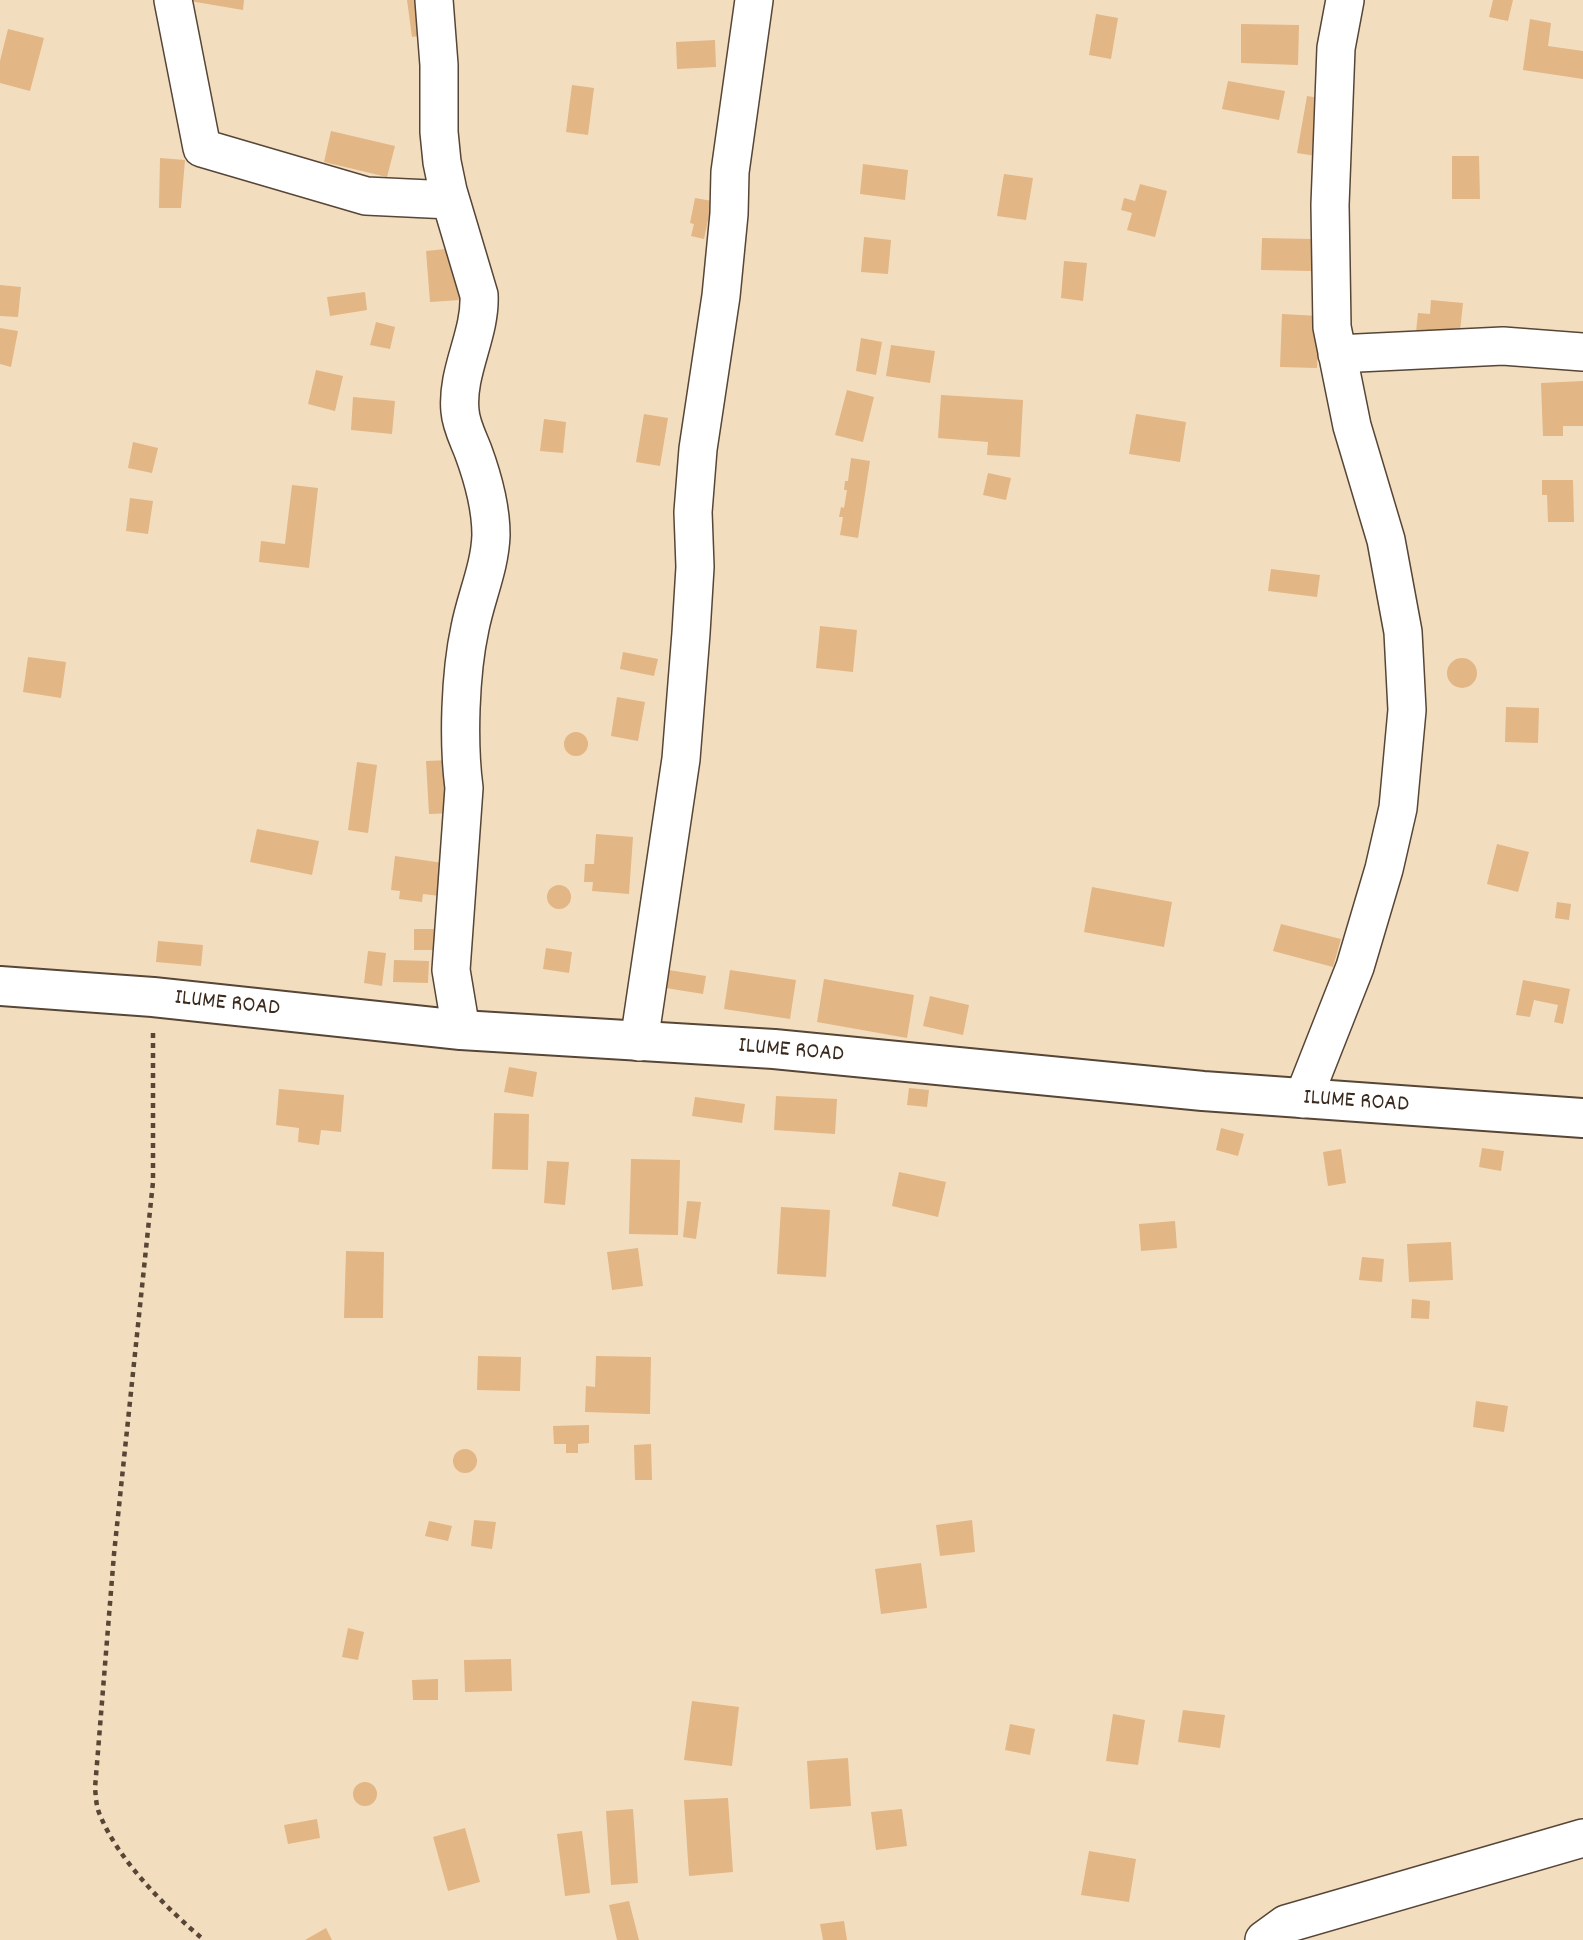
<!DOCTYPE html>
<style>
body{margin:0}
canvas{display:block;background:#f3ddbf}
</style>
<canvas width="1583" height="1940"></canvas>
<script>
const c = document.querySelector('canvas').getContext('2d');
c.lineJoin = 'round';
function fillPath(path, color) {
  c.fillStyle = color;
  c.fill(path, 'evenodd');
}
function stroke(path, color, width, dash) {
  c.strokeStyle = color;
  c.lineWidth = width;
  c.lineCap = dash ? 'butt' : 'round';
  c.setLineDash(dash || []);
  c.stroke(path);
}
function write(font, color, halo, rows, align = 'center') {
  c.font = font + ' Dekko,sans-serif';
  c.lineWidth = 5;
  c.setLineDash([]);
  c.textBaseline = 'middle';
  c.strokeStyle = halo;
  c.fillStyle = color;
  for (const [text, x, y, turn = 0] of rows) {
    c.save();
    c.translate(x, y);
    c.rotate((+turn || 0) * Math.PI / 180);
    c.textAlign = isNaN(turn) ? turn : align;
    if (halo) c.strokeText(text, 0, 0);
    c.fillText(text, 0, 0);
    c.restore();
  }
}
const building = new Path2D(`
 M 184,0 L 244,0 L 243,10 Z
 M 407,0 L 426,0 L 431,34 L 412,37 Z
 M 1493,0 L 1513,0 L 1508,21 L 1489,17 Z
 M 1096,14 L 1118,18 L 1111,59 L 1089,55 Z
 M 1530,19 L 1551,23 L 1548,46 L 1583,51 L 1583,79 L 1523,70 Z
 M 1241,24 L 1299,25 L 1298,65 L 1241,63 Z
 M 8,29 L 44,38 L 30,91 L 0,83 L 0,61 Z
 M 715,40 L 716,67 L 677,69 L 676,42 Z
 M 1228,81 L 1285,91 L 1279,120 L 1222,109 Z
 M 572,85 L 594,88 L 588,135 L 566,132 Z
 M 1307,96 L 1326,99 L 1316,156 L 1297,153 Z
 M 331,131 L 395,146 L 387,177 L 324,162 Z
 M 1452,156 L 1479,156 L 1480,199 L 1452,199 Z
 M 160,158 L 185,160 L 181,208 L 159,208 Z
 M 863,164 L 908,170 L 905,200 L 860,194 Z
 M 1004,174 L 1033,178 L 1026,220 L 997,216 Z
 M 1140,184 L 1167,191 L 1155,237 L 1127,230 L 1132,213 L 1121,210 L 1124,198 L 1135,201 Z
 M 695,198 L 712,201 L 704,239 L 691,236 L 694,224 L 690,223 Z
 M 864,237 L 891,240 L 888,274 L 861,272 Z
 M 1262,238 L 1313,239 L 1312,271 L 1261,270 Z
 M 455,248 L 460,300 L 430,302 L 426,251 Z
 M 1064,261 L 1087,263 L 1083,301 L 1061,298 Z
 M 0,285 L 21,287 L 18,317 L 0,316 Z
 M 365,292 L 367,310 L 330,316 L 327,297 Z
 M 1431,300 L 1463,303 L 1457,359 L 1416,332 L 1418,313 L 1430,314 Z
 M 1282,314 L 1319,316 L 1317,368 L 1280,367 Z
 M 376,322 L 395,327 L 390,349 L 370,345 Z
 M 0,328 L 18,331 L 11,367 L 0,364 Z
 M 861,338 L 882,342 L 876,375 L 856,371 Z
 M 891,345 L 935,351 L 930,383 L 886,376 Z
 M 316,370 L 343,376 L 335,411 L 308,404 Z
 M 1583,381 L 1583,426 L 1563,426 L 1563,436 L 1543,436 L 1541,383 Z
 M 847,390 L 874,397 L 863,442 L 835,435 Z
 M 941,395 L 1023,400 L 1020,457 L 987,455 L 988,442 L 938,438 Z
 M 353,397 L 395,401 L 392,434 L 351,430 Z
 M 644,414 L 668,418 L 660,466 L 636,462 Z
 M 1136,414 L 1186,422 L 1180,462 L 1129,454 Z
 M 544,419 L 566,422 L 563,453 L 540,451 Z
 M 133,442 L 158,448 L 152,473 L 128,468 Z
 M 851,458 L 870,461 L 858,538 L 840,535 L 843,517 L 839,517 L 841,507 L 844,508 L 847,490 L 844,490 L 845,481 L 848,481 Z
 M 988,473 L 1011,478 L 1006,500 L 983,495 Z
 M 1542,480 L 1573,480 L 1574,522 L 1548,522 L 1547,495 L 1542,495 Z
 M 292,485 L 318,488 L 309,568 L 259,562 L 261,541 L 285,544 Z
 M 130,498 L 153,501 L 148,534 L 126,531 Z
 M 1271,569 L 1320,575 L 1317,597 L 1268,591 Z
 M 820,626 L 857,630 L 853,672 L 816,668 Z
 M 623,652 L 658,659 L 654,676 L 620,669 Z
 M 28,657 L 66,662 L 61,698 L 23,692 Z
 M1447 673a15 15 0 1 1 30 0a15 15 0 1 1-30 0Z
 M 617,697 L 645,702 L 638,741 L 611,736 Z
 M 1506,707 L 1539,708 L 1538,743 L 1505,742 Z
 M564 744a12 12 0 1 1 24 0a12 12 0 1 1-24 0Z
 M 451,760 L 454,813 L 429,814 L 426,761 Z
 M 357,762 L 377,765 L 368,833 L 348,830 Z
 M 257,829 L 319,841 L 312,875 L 250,862 Z
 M 596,834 L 633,837 L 629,894 L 592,891 L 593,882 L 584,882 L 585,864 L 594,864 Z
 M 1497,844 L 1529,852 L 1518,892 L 1487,884 Z
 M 395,856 L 443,863 L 439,896 L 423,894 L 422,902 L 399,899 L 400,891 L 391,890 Z
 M547 897a12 12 0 1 1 24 0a12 12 0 1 1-24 0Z
 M 1092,887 L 1172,902 L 1164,947 L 1084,932 Z
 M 1557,902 L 1571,904 L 1569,920 L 1555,918 Z
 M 1281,924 L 1341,939 L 1333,967 L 1273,951 Z
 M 414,929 L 435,929 L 435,950 L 414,950 Z
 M 158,941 L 203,945 L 201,966 L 156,962 Z
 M 546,948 L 572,952 L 569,973 L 543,969 Z
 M 368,951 L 386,953 L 382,986 L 364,983 Z
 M 394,960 L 429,961 L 428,983 L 393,982 Z
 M 669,970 L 706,976 L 703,994 L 666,988 Z
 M 730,970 L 796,980 L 790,1019 L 724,1009 Z
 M 824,979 L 914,995 L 907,1038 L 817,1022 Z
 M 1523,980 L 1570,989 L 1563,1024 L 1554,1022 L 1558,1005 L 1534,1000 L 1530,1017 L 1516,1015 Z
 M 930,996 L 969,1005 L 963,1035 L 923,1026 Z
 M 509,1067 L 537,1072 L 533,1097 L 504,1092 Z
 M 909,1088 L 929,1090 L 927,1107 L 907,1105 Z
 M 279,1089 L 344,1095 L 341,1132 L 321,1130 L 319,1145 L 298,1142 L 299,1128 L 276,1125 Z
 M 776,1096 L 837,1099 L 835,1134 L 774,1130 Z
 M 695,1097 L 745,1104 L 742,1123 L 692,1116 Z
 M 494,1113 L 529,1114 L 528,1170 L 492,1169 Z
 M 1221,1128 L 1244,1134 L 1238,1156 L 1216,1150 Z
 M 1482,1148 L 1504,1151 L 1501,1171 L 1479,1167 Z
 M 1341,1149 L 1346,1183 L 1328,1186 L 1323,1152 Z
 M 631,1159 L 680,1160 L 678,1235 L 629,1234 Z
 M 547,1161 L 569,1162 L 565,1205 L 544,1203 Z
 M 899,1172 L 946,1182 L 938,1217 L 892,1206 Z
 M 687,1201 L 701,1202 L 696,1239 L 683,1237 Z
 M 781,1207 L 830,1210 L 826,1277 L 777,1274 Z
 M 1175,1221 L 1177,1248 L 1141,1251 L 1139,1224 Z
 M 1451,1242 L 1453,1280 L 1409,1282 L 1407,1244 Z
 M 638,1248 L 643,1286 L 612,1290 L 607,1252 Z
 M 346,1251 L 384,1252 L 383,1318 L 344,1318 Z
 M 1362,1257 L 1384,1259 L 1382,1282 L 1359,1280 Z
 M 1412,1299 L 1430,1301 L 1429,1319 L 1411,1318 Z
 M 478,1356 L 521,1357 L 520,1391 L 477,1390 Z
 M 596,1356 L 651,1357 L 650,1414 L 585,1412 L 586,1386 L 595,1387 Z
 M 1476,1401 L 1508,1406 L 1504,1432 L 1473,1427 Z
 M 589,1425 L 589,1443 L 578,1444 L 578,1453 L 566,1453 L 566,1444 L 554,1444 L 553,1426 Z
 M 651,1444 L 652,1480 L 635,1480 L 634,1445 Z
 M453 1461a12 12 0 1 1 24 0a12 12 0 1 1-24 0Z
 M 474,1520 L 496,1522 L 492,1549 L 471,1546 Z
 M 972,1520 L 975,1552 L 940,1556 L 936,1525 Z
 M 429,1521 L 452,1526 L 448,1541 L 425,1536 Z
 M 921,1563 L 927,1608 L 881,1614 L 875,1569 Z
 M 348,1628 L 364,1632 L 358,1660 L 342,1657 Z
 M 511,1659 L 512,1691 L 465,1692 L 464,1660 Z
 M 438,1679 L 438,1700 L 413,1700 L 412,1680 Z
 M 692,1701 L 739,1707 L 732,1766 L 684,1760 Z
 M 1183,1710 L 1225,1715 L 1220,1748 L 1178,1742 Z
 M 1113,1714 L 1145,1720 L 1138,1765 L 1106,1761 Z
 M 1010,1724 L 1035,1729 L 1030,1755 L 1005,1750 Z
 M 848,1758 L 851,1806 L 810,1809 L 807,1761 Z
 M353 1794a12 12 0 1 1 24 0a12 12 0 1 1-24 0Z
 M 728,1798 L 733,1872 L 689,1876 L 684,1800 Z
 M 633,1809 L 638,1883 L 611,1885 L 606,1811 Z
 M 902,1809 L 907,1846 L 876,1850 L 871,1812 Z
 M 317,1819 L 320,1838 L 288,1844 L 284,1825 Z
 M 465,1828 L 480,1882 L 448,1891 L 433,1837 Z
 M 582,1831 L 590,1893 L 565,1896 L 557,1834 Z
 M 1089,1851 L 1136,1859 L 1129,1902 L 1081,1895 Z
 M 629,1901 L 639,1940 L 617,1940 L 609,1905 Z
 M 844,1921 L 847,1940 L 823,1940 L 820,1924 Z
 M 326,1928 L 332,1940 L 305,1940 Z`);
const path = new Path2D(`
 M 153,1033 L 153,1182 L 114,1554 L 95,1788 C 96,1797 96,1807 100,1815 C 118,1860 167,1909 204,1940`);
const minor = new Path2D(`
 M 173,0 L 202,148 L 366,196 L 450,200
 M 434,0 L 439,65 L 439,132 L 442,162 L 448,191 L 479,295 C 481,334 456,372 460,411 C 461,425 468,438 473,451 C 483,478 491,506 491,535 C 490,567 476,597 470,628 C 460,674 458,742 464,788 L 451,970 L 461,1030
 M 1337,354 L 1503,346 L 1583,352
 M 639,1042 L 681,759 L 691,633 L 695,567 L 693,512 L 698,449 L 721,296 L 729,214 L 730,172 L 754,0
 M 1303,1099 L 1355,967 L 1384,869 L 1398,808 L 1407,710 L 1403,632 L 1386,540 L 1352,426 L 1332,327 L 1330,205 L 1336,48 L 1345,0
 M 1264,1940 L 1286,1924 L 1583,1838`);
const tertiary = new Path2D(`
 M 0,986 L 153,997 L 461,1030 L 774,1049 L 1203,1091 L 1583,1118`);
const streetNames = [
 ["ILUME ROAD",227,1005,6],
 ["ILUME ROAD",791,1052,5],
 ["ILUME ROAD",1356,1103,4]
];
fillPath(building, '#e3b685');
stroke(minor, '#574536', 40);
stroke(tertiary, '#574536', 42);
stroke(path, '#574536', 4.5, [5, 5]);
stroke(minor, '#fff', 37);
stroke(tertiary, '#fff', 38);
write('23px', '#3b2a1e', '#fff', streetNames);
</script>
